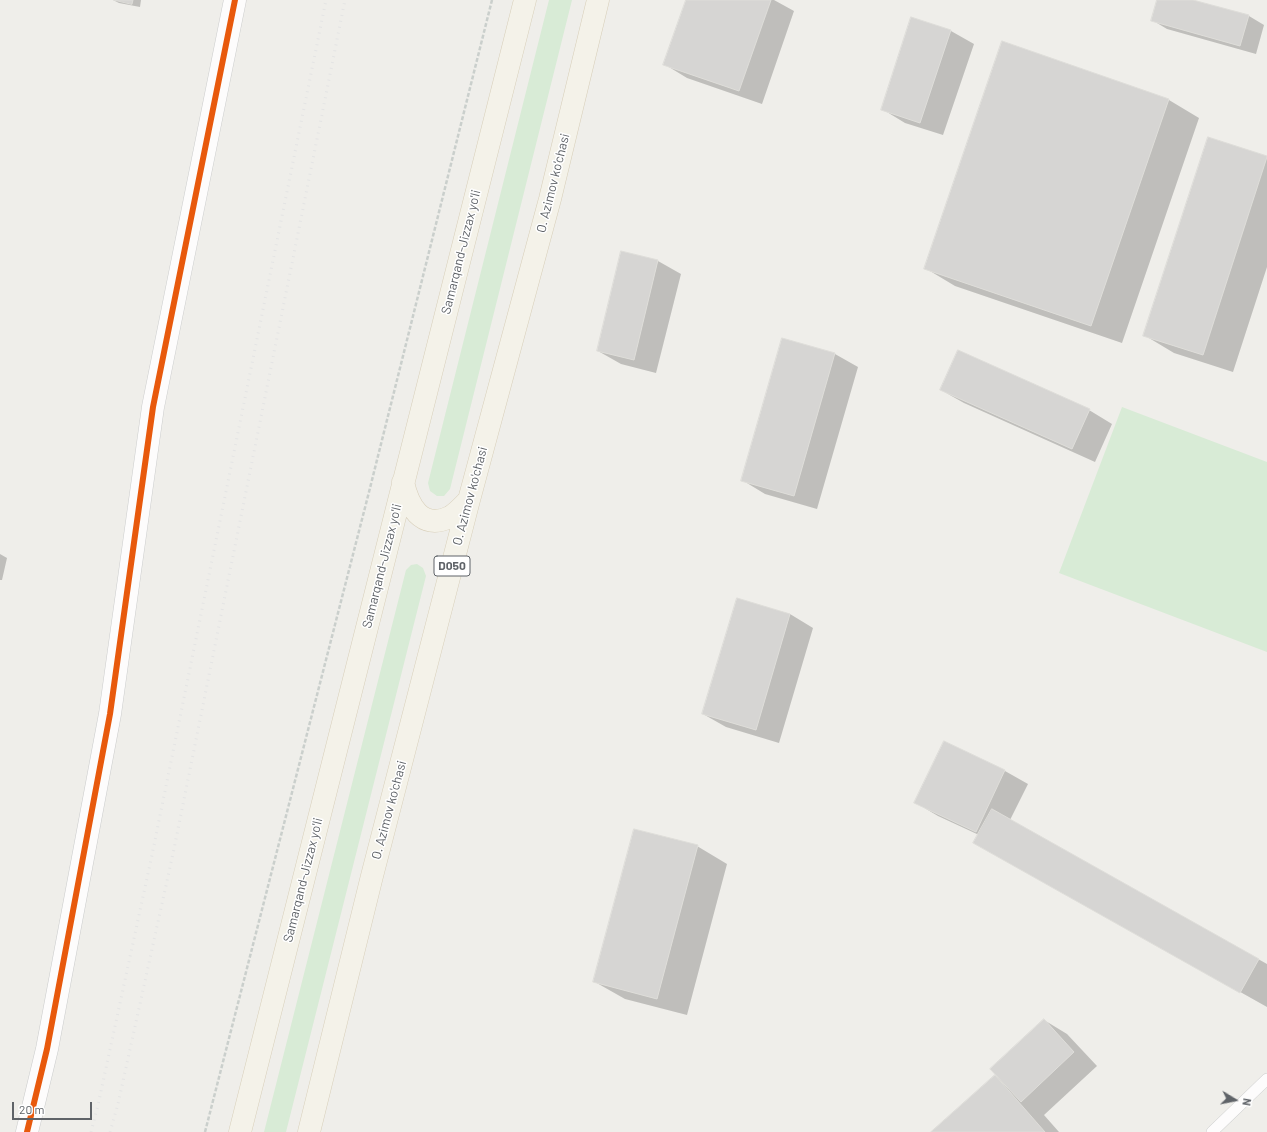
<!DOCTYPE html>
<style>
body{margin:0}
#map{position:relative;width:1267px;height:1132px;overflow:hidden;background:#efeeea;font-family:Barlow,sans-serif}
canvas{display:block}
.north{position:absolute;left:1215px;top:1080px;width:40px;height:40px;-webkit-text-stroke:3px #fff;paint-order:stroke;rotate:100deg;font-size:11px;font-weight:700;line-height:16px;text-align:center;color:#5f6368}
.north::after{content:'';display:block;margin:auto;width:14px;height:18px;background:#5f6368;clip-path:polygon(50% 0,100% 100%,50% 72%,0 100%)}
.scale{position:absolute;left:12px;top:1102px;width:80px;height:18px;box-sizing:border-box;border:2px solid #5f6368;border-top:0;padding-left:5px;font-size:12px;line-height:14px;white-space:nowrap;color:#5f6368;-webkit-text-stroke:3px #fff;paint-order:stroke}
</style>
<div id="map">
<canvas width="1267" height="1132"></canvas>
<div class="north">N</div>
<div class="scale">20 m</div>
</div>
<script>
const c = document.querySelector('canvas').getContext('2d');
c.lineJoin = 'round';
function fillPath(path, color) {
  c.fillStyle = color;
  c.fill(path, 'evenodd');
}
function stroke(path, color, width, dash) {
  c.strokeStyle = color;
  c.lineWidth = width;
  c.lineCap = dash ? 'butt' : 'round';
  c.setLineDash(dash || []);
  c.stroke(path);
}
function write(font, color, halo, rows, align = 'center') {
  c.font = font + ' Barlow,sans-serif';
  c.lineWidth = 3;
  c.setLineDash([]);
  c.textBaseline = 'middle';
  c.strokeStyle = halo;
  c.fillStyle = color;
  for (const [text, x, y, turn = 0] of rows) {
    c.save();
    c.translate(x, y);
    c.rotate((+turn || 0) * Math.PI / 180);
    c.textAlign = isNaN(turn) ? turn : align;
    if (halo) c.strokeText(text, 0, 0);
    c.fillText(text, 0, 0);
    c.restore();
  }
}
const green = new Path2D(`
 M 549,0 L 572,0 L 450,489 L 444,496 L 437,496 L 430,491 L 428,483 Z
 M 1122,407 L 1267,462 L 1267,652 L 1059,573 Z
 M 417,564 L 423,568 L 426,576 L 286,1132 L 264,1132 L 406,570 L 411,565 Z`);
const shadow = new Path2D(`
 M 113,0 L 141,0 L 140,7 L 119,3 Z
 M 687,0 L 774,0 L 794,11 L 762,104 L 687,78 L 664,64 Z
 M 1158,0 L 1190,0 L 1249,16 L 1264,25 L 1256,54 L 1167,29 L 1152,20 Z
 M 912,18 L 951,31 L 974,44 L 943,135 L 905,123 L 882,109 Z
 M 1003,43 L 1169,100 L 1199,118 L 1122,343 L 955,286 L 925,268 Z
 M 1267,157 L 1267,267 L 1233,372 L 1174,353 L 1144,335 Z
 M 658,261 L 681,274 L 656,373 L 621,364 L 598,351 Z
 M 959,351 L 1089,410 L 1112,424 L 1095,462 L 964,403 L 941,390 Z
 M 835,354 L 858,367 L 817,509 L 765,494 L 742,480 Z
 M 0,554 L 7,558 L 2,580 L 0,580 Z
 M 738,599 L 790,614 L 813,628 L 779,743 L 726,727 L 703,714 Z
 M 1005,771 L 1028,784 L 1010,820 L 1267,964 L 1267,1007 L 1005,860 L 979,835 L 938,816 L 916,803 Z
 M 697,846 L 727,864 L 687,1015 L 625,999 L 595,982 Z
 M 1044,1020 L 1067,1034 L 1097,1066 L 1044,1115 L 1059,1132 L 933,1132 L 995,1076 L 1001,1079 Z`);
const building = new Path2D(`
 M 114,0 L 133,0 L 132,4 Z
 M 686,0 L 771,0 L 739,91 L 663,65 Z
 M 1157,0 L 1193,0 L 1249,15 L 1240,46 L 1151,21 Z
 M 911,17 L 951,30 L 920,123 L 881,110 Z
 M 1002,41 L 1169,99 L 1091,326 L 924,269 Z
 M 1208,137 L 1267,156 L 1267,157 L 1203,355 L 1143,336 Z
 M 621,251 L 658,260 L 634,360 L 597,351 Z
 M 782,338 L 835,353 L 794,496 L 741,481 Z
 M 958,350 L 1090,409 L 1072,449 L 940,390 Z
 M 737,598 L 790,614 L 756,730 L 702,714 Z
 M 944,741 L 1005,770 L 976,832 L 914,803 Z
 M 992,809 L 1259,959 L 1240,993 L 973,843 Z
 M 634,829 L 698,845 L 657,999 L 593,982 Z
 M 1044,1019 L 1074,1052 L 1021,1102 L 990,1069 Z
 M 995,1075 L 1045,1132 L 931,1132 Z`);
const path = new Path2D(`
 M 205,1132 L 369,492 L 492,0`);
const service = new Path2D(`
 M 1212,1132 L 1267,1079`);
const minor = new Path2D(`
 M 27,1132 L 47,1049 L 110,714 L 153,407 L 235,0`);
const primary = new Path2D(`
 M 403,482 C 408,505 421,531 450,517 C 457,513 463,506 469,500
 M 240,1132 L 525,0
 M 309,1132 L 372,876 L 469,500 L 550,199 L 598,0`);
const rail = new Path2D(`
 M 91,1132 L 98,1105 L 152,855 L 326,0
 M 110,1132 L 118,1104 L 174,849 L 345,0`);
const cycleway = new Path2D(`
 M 27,1132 L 47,1049 L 110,714 L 153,407 L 235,0`);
const shields = [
 [452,566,36]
];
const shieldNames = [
 ["D050",452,566]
];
const streetNames = [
 ["O. Azimov ko'chasi",553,183,-76],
 ["Samarqand-Jizzax yo'li",461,252,-76],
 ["O. Azimov ko'chasi",470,496,-75],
 ["Samarqand-Jizzax yo'li",382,566,-76],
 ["O. Azimov ko'chasi",389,810,-75],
 ["Samarqand-Jizzax yo'li",303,880,-76]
];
fillPath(green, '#d8ebd6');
fillPath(shadow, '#0003');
fillPath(building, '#d6d5d3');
stroke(building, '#deddd9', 1);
stroke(service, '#cbcccc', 12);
stroke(minor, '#cbcccc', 23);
stroke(primary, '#d7ceb8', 23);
stroke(path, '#cacfcc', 2.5, [4, 2]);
stroke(service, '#fdfcfc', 11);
stroke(minor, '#fdfcfc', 22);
stroke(primary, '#f4f2e9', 22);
stroke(rail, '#e4e4e4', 3, [1, 5]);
stroke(cycleway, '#e8590c', 6);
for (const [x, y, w] of shields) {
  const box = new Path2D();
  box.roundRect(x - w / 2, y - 10, w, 20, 3);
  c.fillStyle = '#fff';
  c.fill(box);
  stroke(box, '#5f6368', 1);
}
write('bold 12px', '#5f6368', null, shieldNames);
write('13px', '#5f6368', '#fff', streetNames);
</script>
